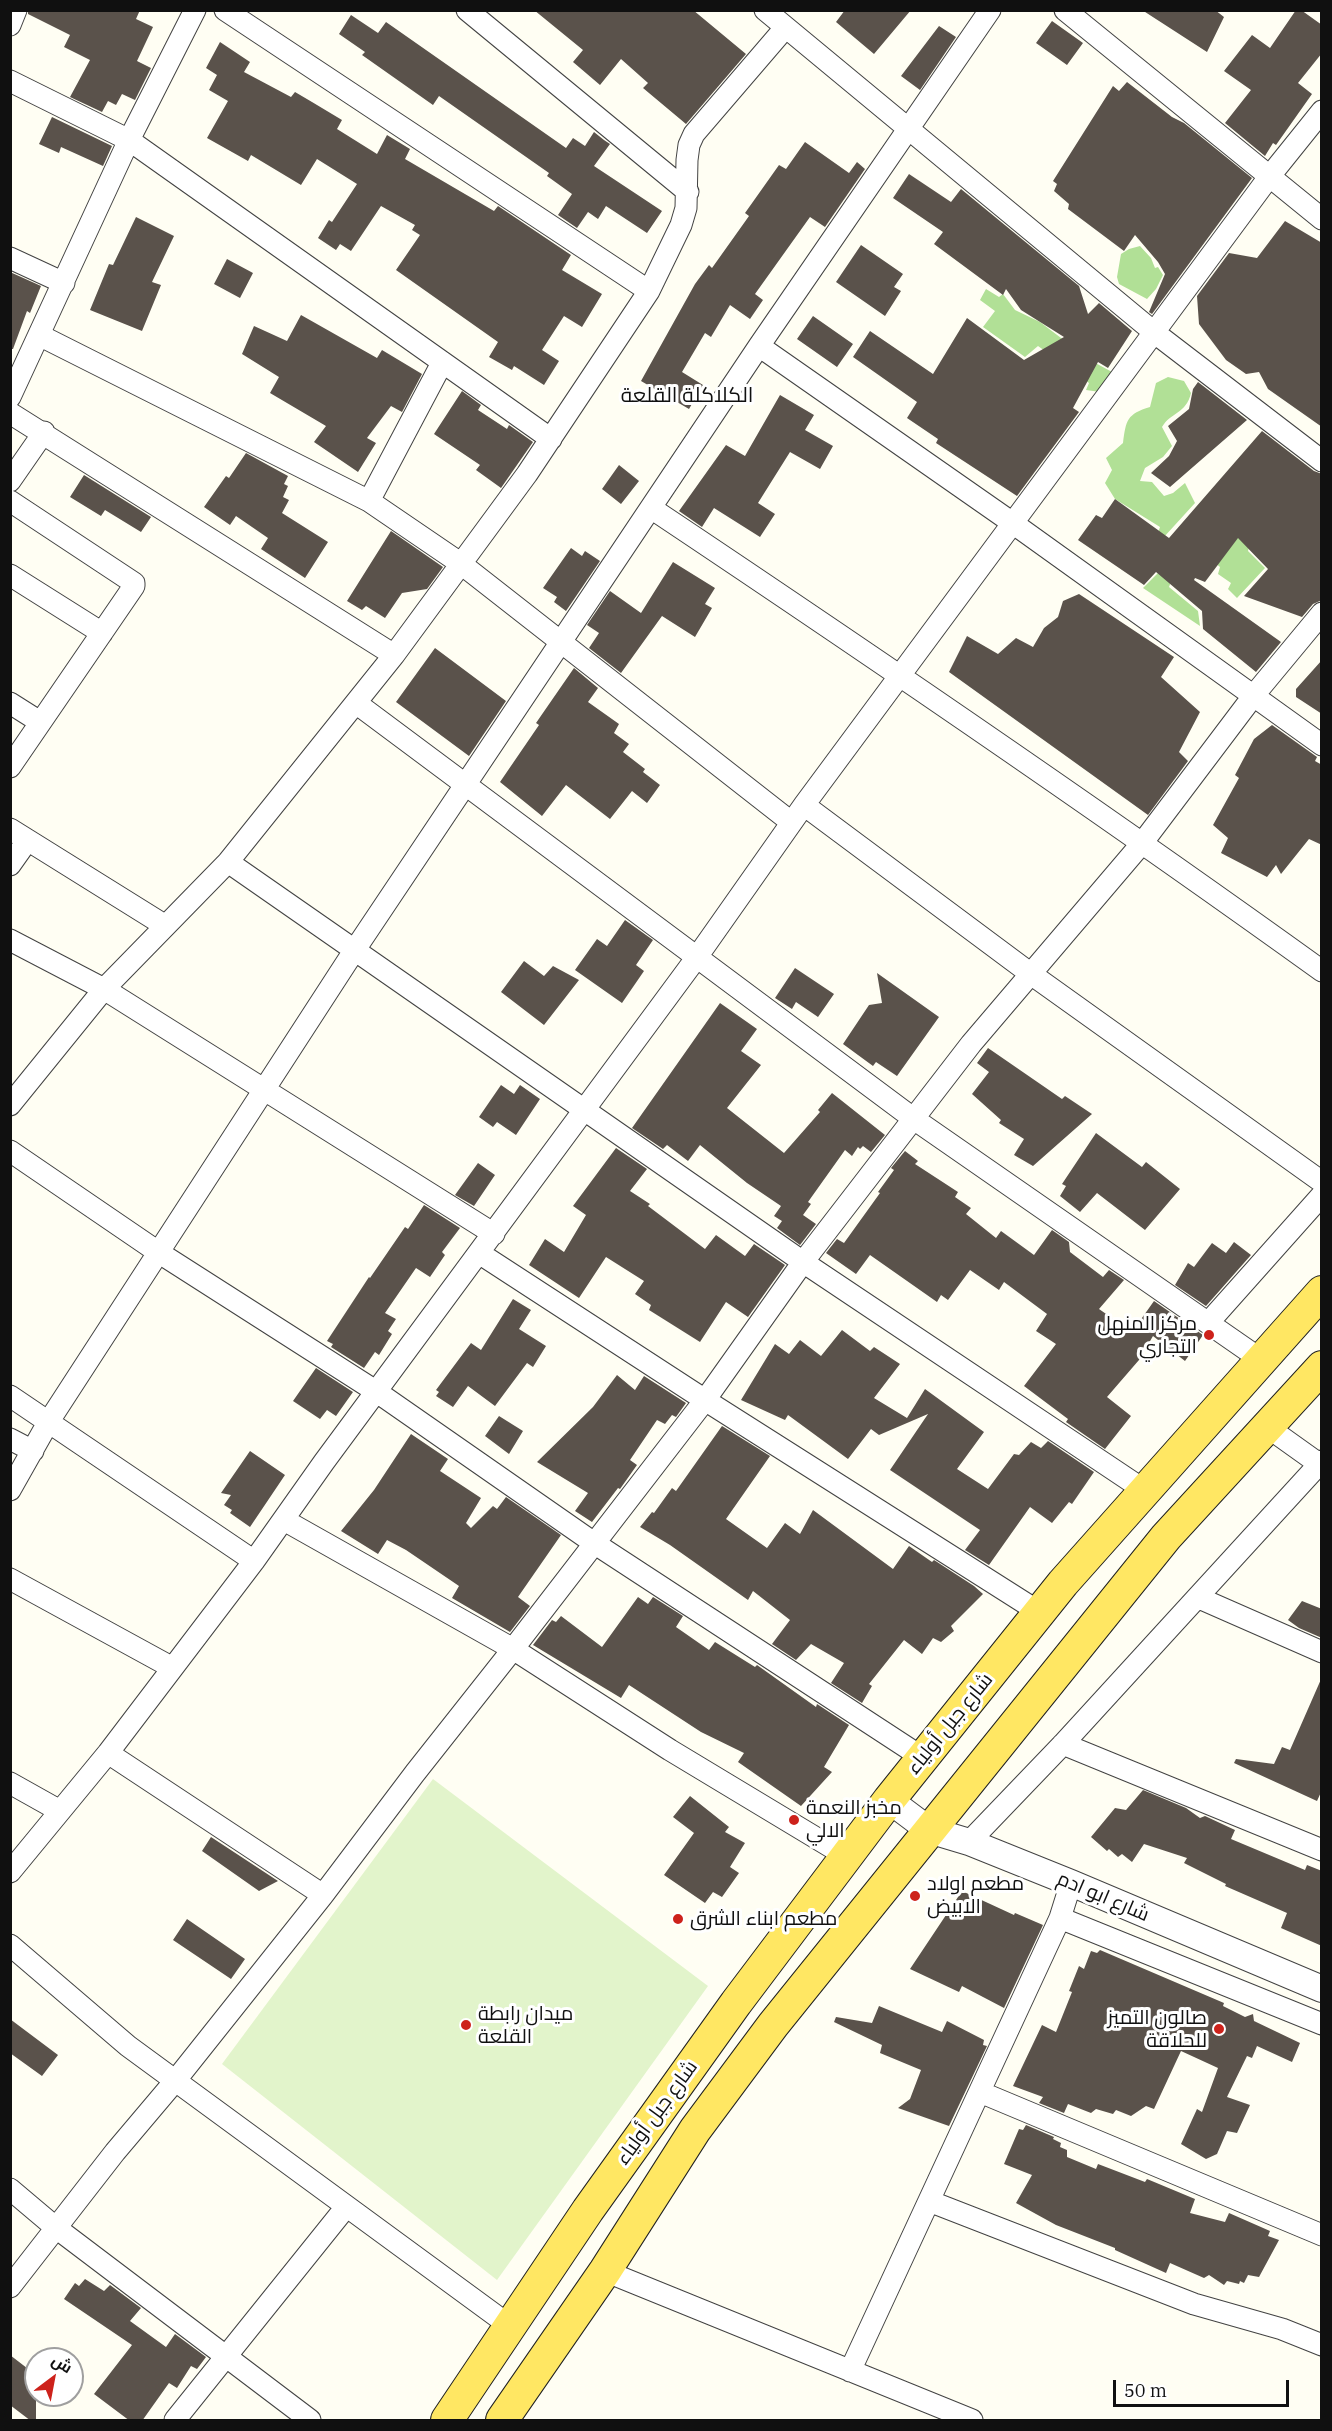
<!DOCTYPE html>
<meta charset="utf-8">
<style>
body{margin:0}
#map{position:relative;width:1332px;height:2431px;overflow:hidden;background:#fffef3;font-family:"IBM Plex Serif",Cairo,serif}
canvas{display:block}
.frame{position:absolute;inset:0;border:12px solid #101010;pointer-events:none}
.north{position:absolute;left:24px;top:2347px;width:60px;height:60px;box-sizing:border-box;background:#fff;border:2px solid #9f9f9f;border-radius:50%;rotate:32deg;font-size:16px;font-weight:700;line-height:24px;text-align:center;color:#101010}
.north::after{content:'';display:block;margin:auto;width:21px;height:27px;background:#cd221b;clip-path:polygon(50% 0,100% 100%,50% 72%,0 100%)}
.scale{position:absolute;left:1113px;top:2380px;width:176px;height:27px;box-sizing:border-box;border:3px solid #101010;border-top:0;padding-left:8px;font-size:18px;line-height:21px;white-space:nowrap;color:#101010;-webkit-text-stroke:4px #fff;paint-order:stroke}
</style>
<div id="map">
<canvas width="1332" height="2431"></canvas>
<div class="frame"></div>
<div class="north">ش</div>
<div class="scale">50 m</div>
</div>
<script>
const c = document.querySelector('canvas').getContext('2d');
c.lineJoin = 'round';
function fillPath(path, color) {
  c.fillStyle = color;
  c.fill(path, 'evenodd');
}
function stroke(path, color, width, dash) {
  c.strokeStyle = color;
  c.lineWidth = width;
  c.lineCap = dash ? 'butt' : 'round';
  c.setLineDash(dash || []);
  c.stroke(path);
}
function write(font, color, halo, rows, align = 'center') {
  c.font = font + ' "IBM Plex Serif",Cairo,serif';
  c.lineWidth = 6;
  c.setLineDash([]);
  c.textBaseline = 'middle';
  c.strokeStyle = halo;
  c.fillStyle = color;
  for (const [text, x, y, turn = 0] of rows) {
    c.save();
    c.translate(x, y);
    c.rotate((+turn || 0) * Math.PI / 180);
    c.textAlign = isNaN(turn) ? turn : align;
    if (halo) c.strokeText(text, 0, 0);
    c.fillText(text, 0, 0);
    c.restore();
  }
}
const forest = new Path2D(`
 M 1140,246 L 1151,258 L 1155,268 L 1158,267 L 1163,275 L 1156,289 L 1147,299 L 1119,284 L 1117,277 L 1121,254 L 1129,249 Z
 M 986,289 L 999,297 L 1003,294 L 1015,310 L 1040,322 L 1090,360 L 1112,372 L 1100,392 L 1086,390 L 1089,383 L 1038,346 L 1025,357 L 983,327 L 995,311 L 980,300 Z
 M 1168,377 L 1184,381 L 1191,393 C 1186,414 1171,412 1162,427 L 1172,446 L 1163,457 L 1145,468 L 1140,481 L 1152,482 L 1164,496 L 1173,493 L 1185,483 L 1195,503 L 1164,537 L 1158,533 L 1160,527 L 1115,499 L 1105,483 L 1112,470 L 1106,458 L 1123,443 C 1126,420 1127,414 1150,407 L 1156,383 Z
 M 1240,521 L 1249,547 L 1248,551 L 1265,568 L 1237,598 L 1228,589 L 1231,583 L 1218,574 L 1220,567 L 1215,563 Z
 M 1159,572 L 1172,579 L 1169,587 L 1198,611 L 1200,626 L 1143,588 Z`);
const pitch = new Path2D(`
 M 433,1779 L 708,1986 L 497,2280 L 222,2064 Z`);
const building = new Path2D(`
 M 28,10 L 140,10 L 136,19 L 153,27 L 137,61 L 151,68 L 135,100 L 122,94 L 116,105 L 108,101 L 102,112 L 70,97 L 90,60 L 64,47 L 70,35 L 28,14 Z
 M 534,10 L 693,10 L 746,54 L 686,124 L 643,88 L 648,83 L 621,59 L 600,85 L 573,62 L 583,50 Z
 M 845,10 L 911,10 L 874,54 L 836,22 Z
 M 1142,10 L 1215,10 L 1224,17 L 1207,52 Z
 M 1296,10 L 1301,10 L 1322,25 L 1322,53 L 1298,83 L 1312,94 L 1276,145 L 1273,143 L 1265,156 L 1225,123 L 1251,90 L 1224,71 L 1252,35 L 1270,48 Z
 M 351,15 L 378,33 L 386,22 L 566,148 L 573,138 L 585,146 L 594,132 L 604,140 L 610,144 L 594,166 L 662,211 L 647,233 L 606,206 L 598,219 L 588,212 L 577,228 L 558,215 L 572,194 L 547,176 L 549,173 L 439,96 L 433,105 L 362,55 L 365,52 L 339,34 Z
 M 1052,21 L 1083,43 L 1067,65 L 1036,43 Z
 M 939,26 L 956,37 L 920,90 L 901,76 Z
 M 220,42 L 250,62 L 244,72 L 291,97 L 295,92 L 312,102 L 342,120 L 337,129 L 377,154 L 387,135 L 410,149 L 405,159 L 494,211 L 498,206 L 571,255 L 562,270 L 602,294 L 582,327 L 564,316 L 542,350 L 559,361 L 544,385 L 514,366 L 512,370 L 489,357 L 498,342 L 396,270 L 420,235 L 412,230 L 415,225 L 381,206 L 351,251 L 340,244 L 336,250 L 318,238 L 329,220 L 332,222 L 357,184 L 317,159 L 301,185 L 251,155 L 248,161 L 207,138 L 228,101 L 209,90 L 217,75 L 206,68 Z
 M 1127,82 L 1172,117 L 1184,123 L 1252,178 L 1152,314 L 1149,312 L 1165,274 L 1158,262 L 1135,235 L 1124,251 L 1068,209 L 1069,204 L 1054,191 L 1057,184 L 1053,181 L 1113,86 L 1119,91 Z
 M 52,117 L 112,146 L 103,166 L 61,147 L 59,153 L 39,144 Z
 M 805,142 L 849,173 L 857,162 L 865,169 L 825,227 L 810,217 L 755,294 L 763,300 L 750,319 L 730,305 L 711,337 L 705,333 L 682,372 L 703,385 L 689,409 L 641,381 L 695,284 L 709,265 L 712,268 L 749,216 L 745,213 L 779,165 L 786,169 Z
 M 909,174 L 951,202 L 961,189 L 1079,286 L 1088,314 L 1099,303 L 1132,331 L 1108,368 L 1098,362 L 1073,408 L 1079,412 L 1017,496 L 936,443 L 938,439 L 907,418 L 917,402 L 853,357 L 870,331 L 933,374 L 967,318 L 1024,360 L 1064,337 L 1021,310 L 1006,289 L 1003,295 L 934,244 L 943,232 L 893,198 Z
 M 136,217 L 174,236 L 152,282 L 161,285 L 142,331 L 90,310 L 109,264 L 113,265 Z
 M 1285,221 L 1322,243 L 1322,427 L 1268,389 L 1259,372 L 1246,374 L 1226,360 L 1199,324 L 1197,296 L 1229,253 L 1257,258 Z
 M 861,245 L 903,274 L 894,287 L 901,291 L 885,316 L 836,282 Z
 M 227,259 L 253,273 L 240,298 L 214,284 Z
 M 10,272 L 41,286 L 30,313 L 27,311 L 13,349 L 10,349 Z
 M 301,315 L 377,358 L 382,350 L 422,374 L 402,412 L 391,406 L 367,438 L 376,443 L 358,472 L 314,442 L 326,426 L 270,393 L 279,377 L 242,354 L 254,326 L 287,341 Z
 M 813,316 L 853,344 L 837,367 L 797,339 Z
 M 1198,382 L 1247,420 L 1170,487 L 1151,473 L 1169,456 L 1177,441 L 1168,426 L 1189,409 L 1193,389 Z
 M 462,391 L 481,405 L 478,410 L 507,429 L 509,425 L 533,442 L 501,488 L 476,470 L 480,465 L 434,434 Z
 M 780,395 L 814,415 L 805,430 L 833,446 L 820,469 L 790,452 L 758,503 L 775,514 L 760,537 L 714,508 L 702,527 L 679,511 L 726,445 L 745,456 Z
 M 1262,431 L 1314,471 L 1322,474 L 1322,600 L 1313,604 L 1302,617 L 1244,596 L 1268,569 L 1238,538 L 1205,582 L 1195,578 L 1194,580 L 1281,642 L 1256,672 L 1203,629 L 1202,611 L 1156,572 L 1144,585 L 1078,540 L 1096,515 L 1102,518 L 1115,499 L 1169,538 Z
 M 246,453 L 288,476 L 284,484 L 288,486 L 283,497 L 289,500 L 282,513 L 328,542 L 305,578 L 261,549 L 268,538 L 236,516 L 230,525 L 204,507 L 226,476 L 229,478 Z
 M 619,465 L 639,481 L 621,504 L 602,489 Z
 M 84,475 L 151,517 L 141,532 L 105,510 L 101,516 L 70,497 Z
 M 391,531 L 443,567 L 427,589 L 402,593 L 385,618 L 366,606 L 362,610 L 347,601 Z
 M 571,548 L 582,556 L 585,551 L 600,561 L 566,611 L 554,602 L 557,597 L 543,588 Z
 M 673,562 L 715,588 L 705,604 L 712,608 L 695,637 L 662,616 L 621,673 L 589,648 L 599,633 L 587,625 L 610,591 L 641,613 Z
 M 1079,594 L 1174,657 L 1161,677 L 1200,712 L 1179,752 L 1188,761 L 1148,815 L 949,672 L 967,636 L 998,654 L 1016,638 L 1033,647 L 1044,628 L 1058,617 L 1063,601 Z
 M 435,648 L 506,701 L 469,756 L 396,702 Z
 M 1322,660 L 1322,714 L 1296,697 L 1296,689 Z
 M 574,668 L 598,688 L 588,702 L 619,724 L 614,733 L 629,744 L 623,752 L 645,769 L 643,772 L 660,785 L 647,803 L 632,791 L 610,819 L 566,785 L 542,816 L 500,782 L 539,725 L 536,723 Z
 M 1272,725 L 1317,757 L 1315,761 L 1322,765 L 1322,845 L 1309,839 L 1281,874 L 1276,865 L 1267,877 L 1221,853 L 1228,838 L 1213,825 L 1239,778 L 1235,775 L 1254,739 Z
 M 625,920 L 653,940 L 636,965 L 644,971 L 622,1003 L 575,970 L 597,939 L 607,946 Z
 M 524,961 L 544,976 L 553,966 L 579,980 L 544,1025 L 501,992 Z
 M 795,968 L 834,994 L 818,1017 L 796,1002 L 792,1009 L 775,998 Z
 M 877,973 L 939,1017 L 897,1076 L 876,1062 L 873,1066 L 843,1044 L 869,1005 L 882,1003 Z
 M 720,1003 L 757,1029 L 741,1051 L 761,1065 L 727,1108 L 784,1153 L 820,1112 L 818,1110 L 832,1093 L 885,1135 L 871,1152 L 863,1146 L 860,1149 L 858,1147 L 852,1156 L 845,1150 L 808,1202 L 811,1204 L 803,1215 L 816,1224 L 800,1245 L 777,1228 L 782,1221 L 774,1216 L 781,1206 L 747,1183 L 700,1145 L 688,1161 L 667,1145 L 663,1149 L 632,1128 Z
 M 988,1048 L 1062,1099 L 1065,1096 L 1092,1114 L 1033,1166 L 1014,1155 L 1024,1139 L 999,1123 L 1001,1120 L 972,1094 L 989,1072 L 977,1063 Z
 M 501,1085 L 514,1094 L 520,1085 L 540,1099 L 516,1135 L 497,1122 L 493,1127 L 479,1117 Z
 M 1096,1133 L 1142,1167 L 1146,1162 L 1180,1189 L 1145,1230 L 1097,1193 L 1080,1212 L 1060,1196 L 1066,1186 L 1062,1184 Z
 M 616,1148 L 647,1169 L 630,1191 L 650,1204 L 648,1206 L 705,1249 L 716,1235 L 745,1256 L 754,1244 L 785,1265 L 748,1317 L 726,1302 L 700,1342 L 649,1310 L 651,1305 L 635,1294 L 644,1281 L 606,1257 L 579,1298 L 529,1265 L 545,1239 L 564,1252 L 586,1215 L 573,1206 Z
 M 905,1151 L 918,1161 L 915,1164 L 958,1192 L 955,1197 L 971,1208 L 966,1214 L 996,1238 L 1001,1231 L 1034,1255 L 1052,1230 L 1069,1242 L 1070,1252 L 1103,1277 L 1109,1270 L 1124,1280 L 1099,1309 L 1132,1332 L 1154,1301 L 1203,1335 L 1185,1361 L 1153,1336 L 1139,1360 L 1107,1397 L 1131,1416 L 1105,1449 L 1066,1422 L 1068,1419 L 1024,1386 L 1056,1344 L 1036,1331 L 1047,1314 L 1004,1282 L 999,1290 L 970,1270 L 948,1300 L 941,1295 L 937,1302 L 870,1255 L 856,1274 L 826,1253 L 837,1239 L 844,1243 L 880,1193 L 878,1192 L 894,1170 L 891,1168 Z
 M 478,1163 L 495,1175 L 474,1206 L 455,1195 Z
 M 424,1205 L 460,1228 L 442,1252 L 445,1255 L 430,1277 L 416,1268 L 385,1313 L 396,1319 L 388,1331 L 392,1334 L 379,1355 L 375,1352 L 364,1368 L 331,1347 L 333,1344 L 327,1341 L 369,1277 L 370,1278 L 405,1227 L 408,1229 Z
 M 1234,1242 L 1251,1255 L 1206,1306 L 1175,1285 L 1188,1263 L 1194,1267 L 1212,1243 L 1226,1253 Z
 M 513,1299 L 531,1310 L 519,1329 L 546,1346 L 533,1367 L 527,1363 L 495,1406 L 468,1386 L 453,1407 L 436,1396 L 439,1392 L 436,1390 L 471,1343 L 481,1350 Z
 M 842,1330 L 870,1351 L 874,1347 L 900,1364 L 874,1398 L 907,1418 L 925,1389 L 984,1432 L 957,1469 L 988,1489 L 1014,1454 L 1019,1455 L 1031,1442 L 1041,1448 L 1048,1441 L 1094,1472 L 1072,1504 L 1069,1502 L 1052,1523 L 1030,1507 L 989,1565 L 965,1550 L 980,1530 L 890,1470 L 928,1414 L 879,1435 L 871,1429 L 848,1459 L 788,1415 L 785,1420 L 741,1400 L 775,1344 L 789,1354 L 800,1340 L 821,1356 Z
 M 316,1368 L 353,1392 L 336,1416 L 327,1410 L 320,1419 L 293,1401 Z
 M 617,1375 L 635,1390 L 644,1376 L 686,1403 L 676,1417 L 672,1415 L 665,1424 L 657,1420 L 630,1460 L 637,1465 L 620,1489 L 618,1488 L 592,1522 L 575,1511 L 588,1493 L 537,1462 L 593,1407 Z
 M 499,1416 L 523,1431 L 509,1454 L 485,1436 Z
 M 722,1426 L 770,1456 L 726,1519 L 767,1548 L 785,1523 L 800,1534 L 813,1510 L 893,1569 L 909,1546 L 932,1562 L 934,1560 L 974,1586 L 983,1594 L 951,1626 L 954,1631 L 941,1642 L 933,1638 L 922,1654 L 904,1640 L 869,1684 L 872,1686 L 862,1703 L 831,1683 L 844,1663 L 811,1644 L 796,1660 L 772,1644 L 790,1620 L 753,1591 L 748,1600 L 670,1545 L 640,1527 L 652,1512 L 654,1513 L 672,1488 L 676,1491 Z
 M 411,1434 L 448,1459 L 440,1471 L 481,1498 L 466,1523 L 471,1528 L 493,1506 L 497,1509 L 506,1497 L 561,1535 L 518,1597 L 530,1606 L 510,1632 L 452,1598 L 459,1586 L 406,1550 L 387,1540 L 378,1554 L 341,1531 L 374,1490 Z
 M 250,1451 L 285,1475 L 250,1527 L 230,1513 L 232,1510 L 224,1505 L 231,1495 L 221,1493 Z
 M 638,1597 L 648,1604 L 653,1597 L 683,1616 L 676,1627 L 709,1650 L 715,1642 L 755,1667 L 757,1665 L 816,1707 L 817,1704 L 849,1725 L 824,1767 L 832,1772 L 801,1806 L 738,1762 L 744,1753 L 701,1732 L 629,1685 L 621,1698 L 533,1645 L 552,1620 L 556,1622 L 561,1616 L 602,1647 Z
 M 1302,1601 L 1322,1609 L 1322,1638 L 1299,1628 L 1288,1620 Z
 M 1322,1677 L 1322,1790 L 1317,1801 L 1234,1763 L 1236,1759 L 1274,1764 L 1282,1747 L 1290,1750 Z
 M 1143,1790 L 1186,1808 L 1200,1818 L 1205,1816 L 1235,1830 L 1231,1839 L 1305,1870 L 1307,1865 L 1322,1871 L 1322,1946 L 1281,1928 L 1287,1913 L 1225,1886 L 1226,1884 L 1184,1863 L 1187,1858 L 1144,1844 L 1132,1862 L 1122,1854 L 1118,1857 L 1109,1849 L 1107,1851 L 1091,1837 L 1115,1808 L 1126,1810 Z
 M 690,1796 L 729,1827 L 725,1832 L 745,1843 L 730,1867 L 739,1873 L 722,1897 L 713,1892 L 705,1903 L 664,1875 L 694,1833 L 673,1817 Z
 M 211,1837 L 278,1881 L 259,1891 L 202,1851 Z
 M 962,1891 L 1014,1915 L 1015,1913 L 1043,1925 L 1004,2008 L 962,1986 L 959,1992 L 910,1969 Z
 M 187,1919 L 245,1959 L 231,1979 L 173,1940 Z
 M 1100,1950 L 1224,2003 L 1223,2006 L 1245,2017 L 1253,2014 L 1254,2021 L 1300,2043 L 1292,2062 L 1257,2046 L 1252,2058 L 1247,2056 L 1227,2097 L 1250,2105 L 1237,2133 L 1227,2131 L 1217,2154 L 1206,2159 L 1181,2144 L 1197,2109 L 1202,2112 L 1218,2068 L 1181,2051 L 1154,2109 L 1146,2106 L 1131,2116 L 1116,2110 L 1113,2114 L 1096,2109 L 1091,2113 L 1068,2104 L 1064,2113 L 1039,2103 L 1043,2097 L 1013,2086 L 1042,2025 L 1056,2032 L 1072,1992 L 1069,1991 L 1079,1966 L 1084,1969 L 1091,1951 L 1097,1953 Z
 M 879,2006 L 942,2032 L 947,2021 L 984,2040 L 983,2045 L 987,2046 L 949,2126 L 898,2108 L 910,2099 L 921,2070 L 880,2053 L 882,2045 L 834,2022 L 836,2017 L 872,2023 Z
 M 10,2019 L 58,2055 L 42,2076 L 10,2053 Z
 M 1026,2125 L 1054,2137 L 1053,2139 L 1061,2143 L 1060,2147 L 1067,2150 L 1067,2157 L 1096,2169 L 1098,2164 L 1145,2182 L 1147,2179 L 1195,2199 L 1190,2213 L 1225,2222 L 1229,2213 L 1270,2231 L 1268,2236 L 1279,2240 L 1259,2277 L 1248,2275 L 1244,2283 L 1240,2281 L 1239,2284 L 1227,2281 L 1224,2285 L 1209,2275 L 1204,2278 L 1170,2263 L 1166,2273 L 1115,2250 L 1115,2248 L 1056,2225 L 1016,2203 L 1032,2175 L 1004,2164 L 1019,2129 L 1023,2130 Z
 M 85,2279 L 104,2291 L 110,2285 L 141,2308 L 130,2321 L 166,2347 L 175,2334 L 206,2357 L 197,2369 L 191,2366 L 177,2388 L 169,2383 L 142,2421 L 130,2421 L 94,2394 L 132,2345 L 64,2299 L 75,2283 L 79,2286 Z
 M 10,2355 L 36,2375 L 36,2421 L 31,2421 L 10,2405 Z`);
const minor = new Path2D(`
 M 225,10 L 649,291
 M 467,10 L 688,192
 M 765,10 L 1155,333 L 1322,461
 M 1065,10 L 1322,219
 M 10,25 L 16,10
 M 10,81 L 129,140 L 551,439
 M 10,258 L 64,283
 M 39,335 L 369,501 L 460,563 L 791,822
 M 759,346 L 1014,524 L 1322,745
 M 10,397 L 129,140 L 195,10
 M 10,413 L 394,655
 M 10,481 L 44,432
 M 10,501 L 134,583 L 134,586 L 10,767
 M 369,501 L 442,363
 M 651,508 C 877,659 1101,812 1322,971
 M 10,575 L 102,633
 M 10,703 L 40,722
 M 356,703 L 914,1119 L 1260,1359
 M 804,805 L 1031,974 L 1322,1182
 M 10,829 L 164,925
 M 228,862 L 803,1262 L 1144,1490
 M 10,865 L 27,841
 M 10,940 L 104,989 L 494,1234
 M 10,1105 L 104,989 L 228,862 L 394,655 L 527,474 L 649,291 L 681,225 L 686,208 L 687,160 L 689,145 L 694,134 L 785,28
 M 10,1151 L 158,1252 L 377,1392 L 594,1543 L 923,1758
 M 479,1253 L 705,1400 L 1039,1612
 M 1208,1323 L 1322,1195
 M 10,1396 L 254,1561
 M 1266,1426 L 1322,1466
 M 10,1439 L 33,1451
 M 10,1490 L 49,1421 L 354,951 L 759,346 L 990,10
 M 284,1520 L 513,1649 L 670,1750 L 846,1856
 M 10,1579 L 171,1667
 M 1199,1598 L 1322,1652
 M 1063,1744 L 1322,1850
 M 108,1753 L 323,1895
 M 10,1783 L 60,1811
 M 969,1842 L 1063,1744 L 1322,1461
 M 10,1872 L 108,1753 L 254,1561 L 324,1462 L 697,957 L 804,805 L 1269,177 L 1322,111
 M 1060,1918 L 1322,2024
 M 10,1945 L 128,2046 L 510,2326
 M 980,2092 L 1322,2235
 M 10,2189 L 55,2227 L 310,2420
 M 929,2201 L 1194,2304 L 1282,2329 L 1322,2345
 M 605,2271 L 972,2420
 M 10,2287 L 115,2152 L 175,2081 L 323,1895 L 415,1773 L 513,1649 L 705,1400 L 803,1262 L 971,1044 L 1143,842 L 1254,695 L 1322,613
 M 850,2371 L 1060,1918 L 1071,1883
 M 175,2420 L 346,2207`);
const tertiary = new Path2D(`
 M 889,1800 L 929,1830 L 969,1842 L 1071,1883 L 1322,1989`);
const primary = new Path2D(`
 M 447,2420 L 588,2210 L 736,2003 L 889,1800 L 1063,1583 L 1322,1292
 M 502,2420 L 605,2271 L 695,2130 L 773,2025 L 1166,1537 L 1322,1367`);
const markers = [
 [1209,1335,6,"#cd221b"],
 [794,1820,6,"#cd221b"],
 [915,1896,6,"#cd221b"],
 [678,1919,6,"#cd221b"],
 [466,2025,6,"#cd221b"],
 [1219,2029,6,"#cd221b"]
];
const poiNames = [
 ["مركز المنهل",1197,1324,"right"],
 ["التجاري",1197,1347,"right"],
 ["مخبز النعمة",806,1808],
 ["الالي",806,1831],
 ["مطعم اولاد",927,1884],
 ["الابيض",927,1907],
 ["مطعم ابناء الشرق",690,1919],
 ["ميدان رابطة",478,2014],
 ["القلعة",478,2037],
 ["صالون التميز",1207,2018,"right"],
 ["للحلاقة",1207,2041,"right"]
];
const streetNames = [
 ["شارع جبل أولياء",950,1724,-51],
 ["شارع ابو ادم",1103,1897,23],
 ["شارع جبل أولياء",657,2113,-54]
];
const neighbourhoodNames = [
 ["الكلاكلة القلعة",687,396]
];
fillPath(forest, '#b1e096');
fillPath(pitch, '#e2f4cb');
fillPath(building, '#5a524b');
stroke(minor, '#434343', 23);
stroke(tertiary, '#434343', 28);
stroke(primary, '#212121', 34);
stroke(minor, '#fff', 21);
stroke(tertiary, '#fff', 26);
stroke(primary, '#ffe763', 32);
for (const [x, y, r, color] of markers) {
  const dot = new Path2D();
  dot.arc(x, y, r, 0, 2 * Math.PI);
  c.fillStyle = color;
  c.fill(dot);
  stroke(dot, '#fff', 2);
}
write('20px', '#101010', '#fff', poiNames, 'left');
write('20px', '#101010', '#fff', streetNames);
write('21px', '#101010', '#fff', neighbourhoodNames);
</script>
